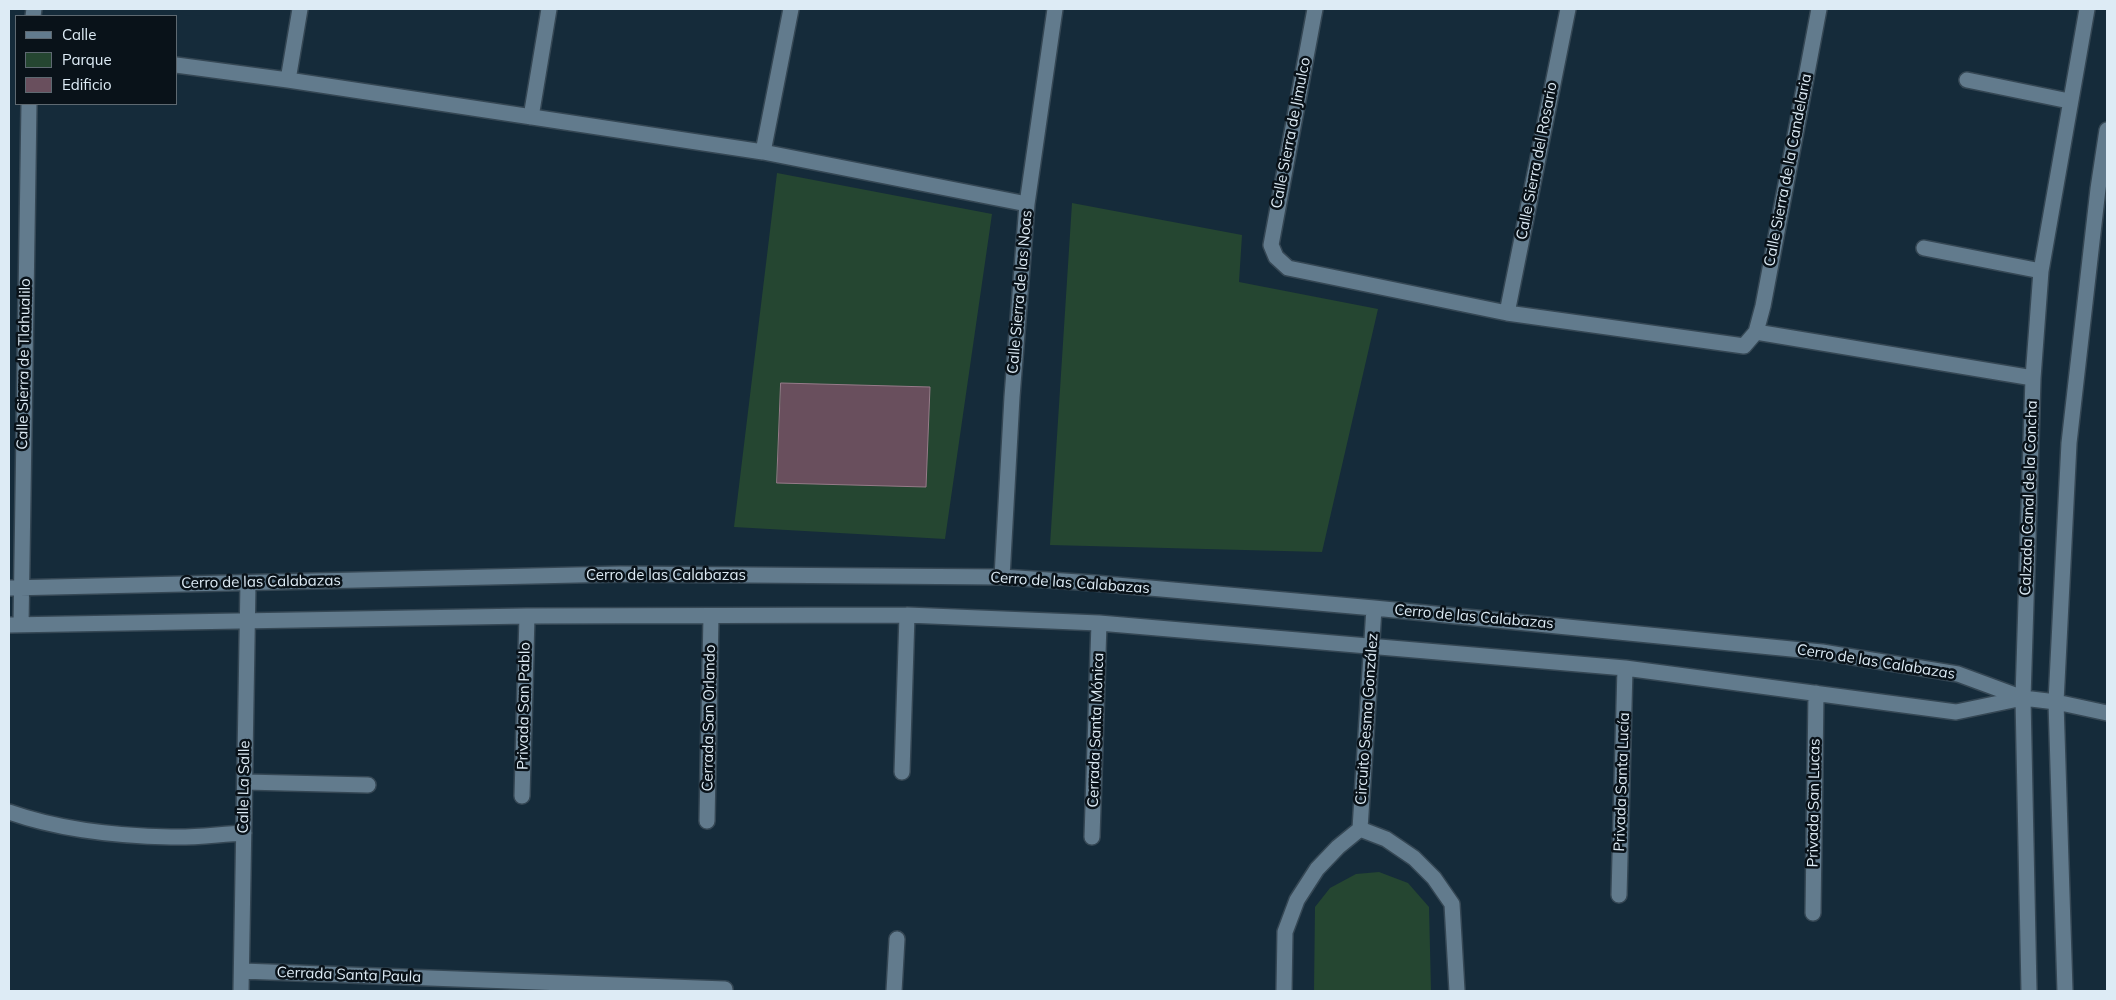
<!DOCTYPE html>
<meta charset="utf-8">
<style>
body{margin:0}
#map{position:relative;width:2116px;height:1000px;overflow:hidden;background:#152b3a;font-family:Mulish,sans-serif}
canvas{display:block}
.frame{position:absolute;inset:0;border:10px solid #ddebf5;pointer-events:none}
.legend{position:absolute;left:15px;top:15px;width:162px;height:90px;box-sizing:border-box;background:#091219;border:1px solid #5e6971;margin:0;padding:6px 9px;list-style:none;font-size:15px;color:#ddebf5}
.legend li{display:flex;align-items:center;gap:10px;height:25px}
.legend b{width:25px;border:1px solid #5e6971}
</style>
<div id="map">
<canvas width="2116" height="1000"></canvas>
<div class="frame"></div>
<ul class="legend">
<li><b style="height:6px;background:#627b8d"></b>Calle</li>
<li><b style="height:14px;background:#254631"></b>Parque</li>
<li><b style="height:14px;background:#694f5d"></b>Edificio</li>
</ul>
</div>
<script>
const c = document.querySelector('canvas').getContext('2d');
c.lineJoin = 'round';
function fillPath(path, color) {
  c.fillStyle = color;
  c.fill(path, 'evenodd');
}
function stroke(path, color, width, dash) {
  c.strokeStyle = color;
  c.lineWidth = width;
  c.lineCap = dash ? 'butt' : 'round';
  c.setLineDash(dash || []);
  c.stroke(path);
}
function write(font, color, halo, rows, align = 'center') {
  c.font = font + ' Mulish,sans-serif';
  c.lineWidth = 5;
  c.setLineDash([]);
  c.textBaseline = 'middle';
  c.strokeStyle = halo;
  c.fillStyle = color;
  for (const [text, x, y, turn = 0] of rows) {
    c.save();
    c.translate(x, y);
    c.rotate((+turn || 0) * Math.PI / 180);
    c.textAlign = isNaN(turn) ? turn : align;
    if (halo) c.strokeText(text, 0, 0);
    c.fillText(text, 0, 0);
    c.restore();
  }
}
const green = new Path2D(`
 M 777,173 L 992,214 L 945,539 L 734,527 Z
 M 1072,203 L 1242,235 L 1239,282 L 1378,309 L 1322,552 L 1050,545 Z
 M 1379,872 L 1408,883 L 1429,907 L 1431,991 L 1314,991 L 1315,907 L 1330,888 L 1356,874 Z`);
const building = new Path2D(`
 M 781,383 L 930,387 L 926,487 L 777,483 Z`);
const minor = new Path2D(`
 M 1315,9 L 1271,245 L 1276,257 L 1288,268 L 1507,313 L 1744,346 L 1756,332 L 1763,306 L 1819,9
 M 33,16 L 34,9
 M 176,65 L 288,80 L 763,152 L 1027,204
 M 288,80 L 300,9
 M 1967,80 L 2069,101
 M 531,117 L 549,9
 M 763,152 L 791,9
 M 1924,248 L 2041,271
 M 1507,313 L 1568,9
 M 1756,332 L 2033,378
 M 1002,577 L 1012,397 L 1027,204 L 1055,9
 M 9,588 L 620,574 L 1002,577 L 1094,583 L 1374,608 L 1822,652 L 1958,674 L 2023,698 L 2056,702 L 2107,713
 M 9,625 L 527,616 L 907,615 L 1099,623 L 1625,668 L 1956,712 L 2023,698
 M 21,625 L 29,104
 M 902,772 L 907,615
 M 245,782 L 368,785
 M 522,796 L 527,616
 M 9,812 C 60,830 117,836 171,837 C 195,838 220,834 244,833
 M 707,821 L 711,616
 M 1360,829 L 1386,839 L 1414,858 L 1434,878 L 1452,904 L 1457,991
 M 1092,837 L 1099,623
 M 1619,895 L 1625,668
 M 1813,913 L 1816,693
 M 242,971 L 725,989
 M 241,991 L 248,583
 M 894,991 L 897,939
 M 1284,991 L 1285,932 L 1297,900 L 1317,869 L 1338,847 L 1360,829 L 1374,608
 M 2029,991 L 2023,698 L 2033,378 L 2041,271 L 2087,9
 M 2065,991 L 2056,702 L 2069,443 L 2098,189 L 2107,130`);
const streetNames = [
 ["Calle Sierra de Jimulco",1291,133,-79],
 ["Calle Sierra del Rosario",1537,161,-79],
 ["Calle Sierra de la Candelaria",1788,170,-79],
 ["Calle Sierra de las Noas",1020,292,-85],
 ["Calle Sierra de Tlahualilo",24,364,-89],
 ["Calzada Canal de la Concha",2029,498,-88],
 ["Cerro de las Calabazas",666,575],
 ["Cerro de las Calabazas",261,582,-1],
 ["Cerro de las Calabazas",1070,583,4],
 ["Cerro de las Calabazas",1474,617,5],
 ["Cerro de las Calabazas",1876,662,9],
 ["Privada San Pablo",524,706,-89],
 ["Cerrada San Orlando",709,718,-89],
 ["Circuito Sesma González",1367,719,-86],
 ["Cerrada Santa Mónica",1096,730,-88],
 ["Privada Santa Lucía",1622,782,-88],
 ["Calle La Salle",244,787,-89],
 ["Privada San Lucas",1814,803,-89],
 ["Cerrada Santa Paula",349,975,2]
];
fillPath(green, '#254631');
fillPath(building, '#694f5d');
stroke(building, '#967b89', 1);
stroke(minor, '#354754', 18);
stroke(minor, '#627b8d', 15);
write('15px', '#ddebf5', '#091219', streetNames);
</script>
